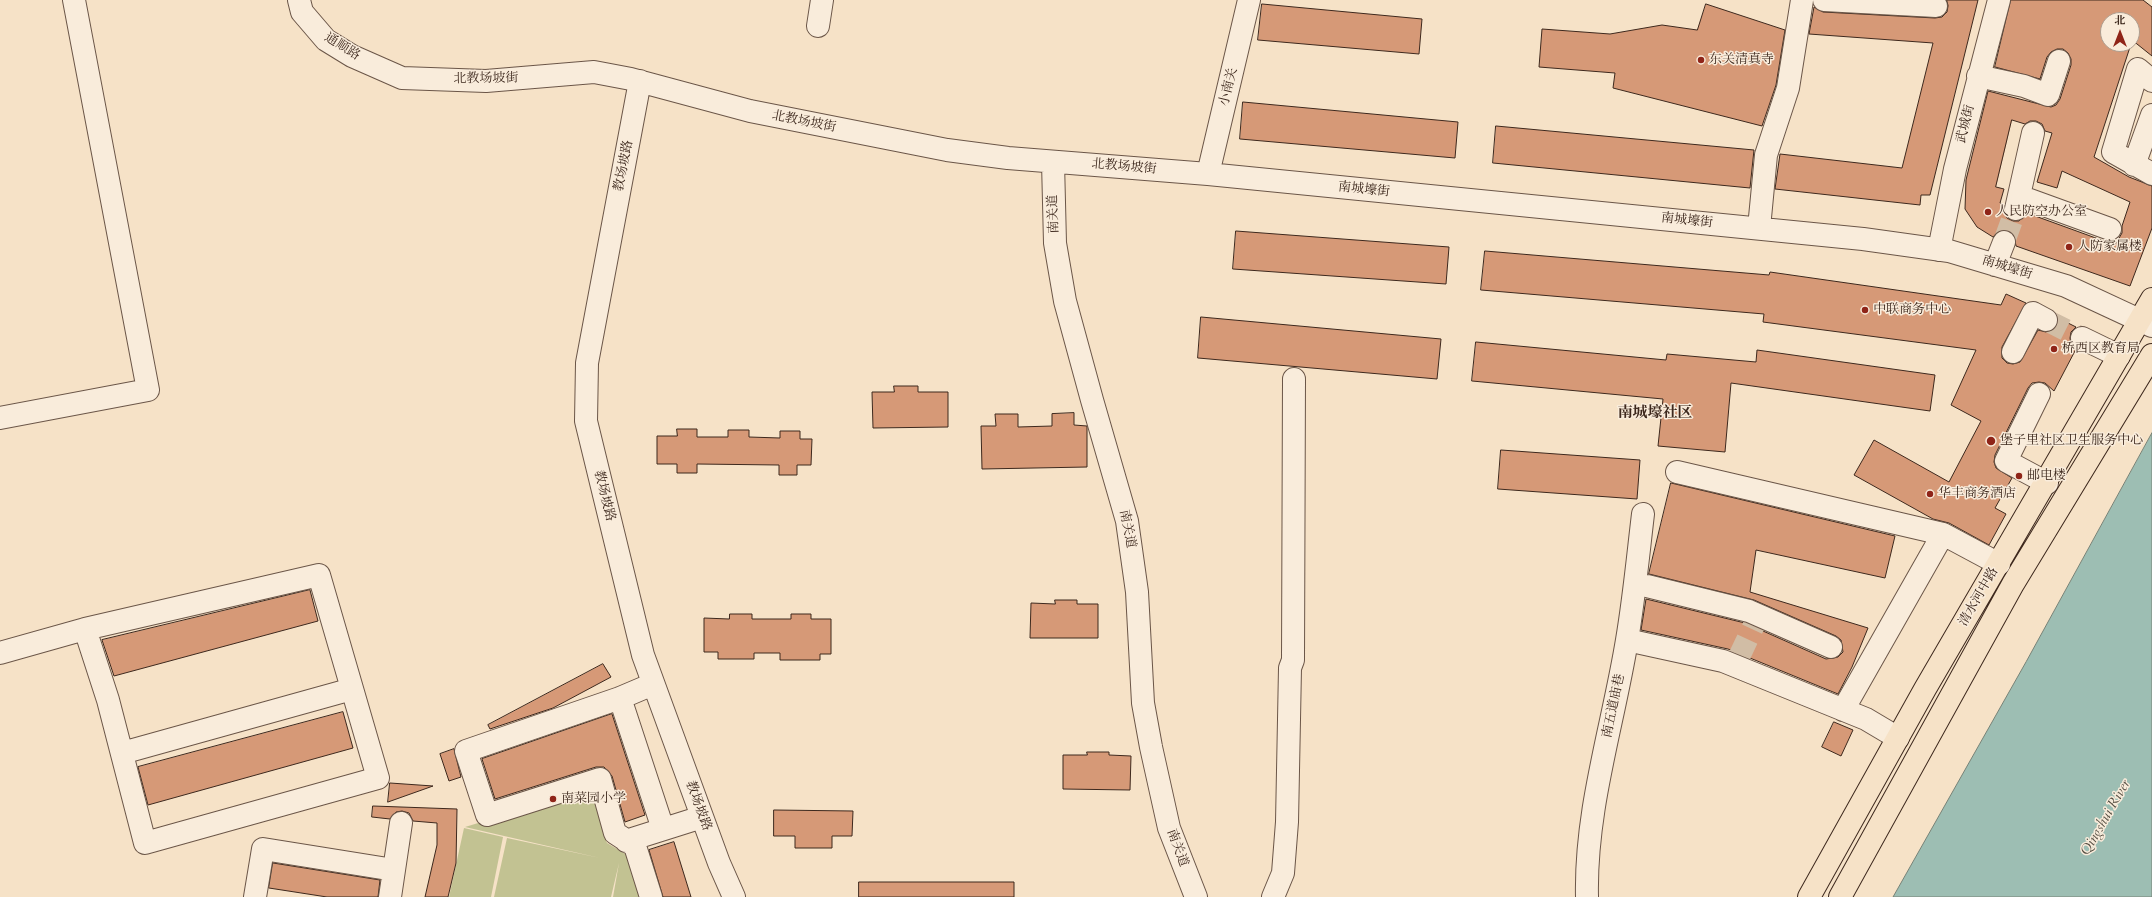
<!DOCTYPE html>
<meta charset="utf-8">
<style>
body{margin:0}
#map{position:relative;width:2152px;height:897px;overflow:hidden;background:#f6e2c7;font-family:Cardo,"Noto Serif SC",serif}
canvas{display:block}
.north{position:absolute;left:2100px;top:12px;width:40px;height:40px;box-sizing:border-box;background:#f9ecdb;border:1px solid #ae9e8f;border-radius:50%;rotate:0deg;font-size:11px;font-weight:700;line-height:16px;text-align:center;color:#3d281d}
.north::after{content:'';display:block;margin:auto;width:14px;height:18px;background:#8f2418;clip-path:polygon(50% 0,100% 100%,50% 72%,0 100%)}
</style>
<div id="map">
<canvas width="2152" height="897"></canvas>
<div class="north">北</div>
</div>
<script>
const c = document.querySelector('canvas').getContext('2d');
c.lineJoin = 'round';
function fillPath(path, color) {
  c.fillStyle = color;
  c.fill(path, 'evenodd');
}
function stroke(path, color, width, dash) {
  c.strokeStyle = color;
  c.lineWidth = width;
  c.lineCap = dash ? 'butt' : 'round';
  c.setLineDash(dash || []);
  c.stroke(path);
}
function write(font, color, halo, rows, align = 'center') {
  c.font = font + ' Cardo,"Noto Serif SC",serif';
  c.lineWidth = 3;
  c.setLineDash([]);
  c.textBaseline = 'middle';
  c.strokeStyle = halo;
  c.fillStyle = color;
  for (const [text, x, y, turn = 0] of rows) {
    c.save();
    c.translate(x, y);
    c.rotate((+turn || 0) * Math.PI / 180);
    c.textAlign = isNaN(turn) ? turn : align;
    if (halo) c.strokeText(text, 0, 0);
    c.fillText(text, 0, 0);
    c.restore();
  }
}
const green = new Path2D(`
 M 577,793 L 594,801 L 607,843 L 627,855 L 640,897 L 613,897 L 619,863 L 611,897 L 494,897 L 507,838 L 600,858 L 465,827 Z
 M 464,828 L 503,837 L 491,897 L 449,897 Z`);
const water = new Path2D(`
 M 2152,433 L 2152,897 L 1893,897 L 2026,662 Z`);
const building = new Path2D(`
 M 1947,0 L 1978,0 L 1930,195 L 1921,195 L 1920,205 L 1775,189 L 1780,154 L 1902,168 L 1933,43 L 1809,34 L 1814,7 L 1823,12 L 1935,18 L 1942,17 L 1947,12 L 1948,6 Z
 M 2011,0 L 2143,0 L 2152,7 L 2152,56 L 2132,40 L 2132,20 L 2108,20 L 2108,44 L 2131,44 L 2094,157 L 2129,177 L 2152,186 L 2152,228 L 2130,286 L 2016,246 L 2014,235 L 2008,230 L 2002,230 L 1993,237 L 1977,227 L 1965,209 L 1966,180 L 1988,91 L 2051,107 L 2056,105 L 2060,99 L 2071,65 L 2071,59 L 2068,53 L 2063,49 L 2057,49 L 2051,52 L 2047,57 L 2040,79 L 1995,67 ZM 2012,120 L 2025,124 L 2030,121 L 2036,121 L 2042,124 L 2045,131 L 2052,133 L 2037,182 L 2057,188 L 2062,171 L 2130,202 L 2122,226 L 2122,233 L 2115,245 L 2027,213 L 2019,221 L 2013,221 L 2007,218 L 2004,212 L 2004,205 L 2000,203 L 2004,189 L 1996,187 Z
 M 1262,4 L 1422,19 L 1419,54 L 1258,40 Z
 M 1706,4 L 1785,30 L 1776,85 L 1762,126 L 1613,88 L 1615,73 L 1539,67 L 1542,29 L 1610,34 L 1662,25 L 1697,30 Z
 M 1243,102 L 1458,122 L 1455,158 L 1240,139 Z
 M 1496,126 L 1754,150 L 1750,188 L 1493,163 Z
 M 1236,231 L 1449,247 L 1446,284 L 1233,269 Z
 M 1485,251 L 1769,275 L 1770,272 L 2001,305 L 2006,294 L 2026,303 L 2002,347 L 2002,358 L 2007,363 L 2013,364 L 2020,362 L 2038,330 L 2046,332 L 2053,330 L 2057,326 L 2058,318 L 2076,327 L 2071,332 L 2070,338 L 2071,345 L 2076,349 L 2054,391 L 2045,383 L 2039,382 L 2032,383 L 2028,388 L 1995,455 L 1994,462 L 1996,468 L 2012,478 L 1995,508 L 2006,514 L 1989,545 L 1949,523 L 1933,519 L 1854,475 L 1874,440 L 1949,482 L 1981,421 L 1951,405 L 1976,350 L 1763,322 L 1764,314 L 1481,290 Z
 M 1201,317 L 1441,339 L 1437,379 L 1198,358 Z
 M 1476,342 L 1666,360 L 1667,354 L 1756,362 L 1757,350 L 1935,375 L 1930,411 L 1731,383 L 1725,452 L 1658,446 L 1663,399 L 1472,381 Z
 M 894,386 L 918,386 L 918,392 L 948,392 L 948,427 L 873,428 L 872,392 L 894,392 Z
 M 1074,413 L 1074,425 L 1087,426 L 1087,467 L 982,469 L 981,426 L 996,426 L 995,414 L 1018,414 L 1018,427 L 1052,426 L 1052,414 Z
 M 677,429 L 697,429 L 697,437 L 728,437 L 728,430 L 749,430 L 749,437 L 780,438 L 780,431 L 800,431 L 800,439 L 812,439 L 811,465 L 797,465 L 797,475 L 779,475 L 779,465 L 697,464 L 697,473 L 677,473 L 677,464 L 657,464 L 657,436 L 677,436 Z
 M 1501,450 L 1640,460 L 1637,499 L 1498,489 Z
 M 1671,483 L 1895,536 L 1885,578 L 1756,550 L 1750,592 L 1868,628 L 1852,667 L 1838,694 L 1728,649 L 1641,630 L 1646,599 L 1745,623 L 1826,659 L 1838,657 L 1843,652 L 1841,640 L 1836,636 L 1754,600 L 1649,574 Z
 M 310,590 L 318,621 L 114,676 L 102,640 Z
 M 1055,600 L 1077,600 L 1077,604 L 1098,604 L 1098,638 L 1030,638 L 1031,603 L 1055,604 Z
 M 730,614 L 752,614 L 752,619 L 791,619 L 791,614 L 811,614 L 811,619 L 831,619 L 831,654 L 820,654 L 820,660 L 780,660 L 780,653 L 754,653 L 754,659 L 718,659 L 718,652 L 704,652 L 704,618 L 729,619 Z
 M 603,664 L 611,677 L 553,708 L 490,729 L 488,725 Z
 M 343,712 L 353,748 L 148,805 L 138,767 Z
 M 612,714 L 645,815 L 625,822 L 612,776 L 604,767 L 596,767 L 495,799 L 482,759 Z
 M 1834,722 L 1853,730 L 1841,756 L 1822,747 Z
 M 454,749 L 461,777 L 449,781 L 440,754 Z
 M 1087,752 L 1109,752 L 1109,755 L 1131,756 L 1130,790 L 1063,789 L 1063,755 L 1087,755 Z
 M 390,783 L 433,786 L 388,802 Z
 M 373,806 L 457,809 L 456,863 L 448,897 L 425,897 L 437,845 L 437,823 L 413,821 L 409,813 L 402,811 L 396,812 L 390,819 L 372,817 Z
 M 774,810 L 853,811 L 852,836 L 832,836 L 832,848 L 795,848 L 795,836 L 774,836 Z
 M 674,842 L 691,897 L 663,897 L 649,850 Z
 M 273,863 L 380,880 L 378,897 L 327,897 L 269,888 Z
 M 859,882 L 1014,882 L 1014,897 L 859,897 Z`);
const minorTunnel = new Path2D(`
 M 2004,242 L 2016,209
 M 2046,320 L 2082,338
 M 1738,659 L 1755,623`);
const minor = new Path2D(`
 M 299,0 L 302,12 L 326,40 L 352,56 L 402,78 L 486,81 L 594,72 L 631,79 L 750,111 L 947,150 L 1008,158 L 1208,174 L 1863,239 L 1949,251 L 2066,286 L 2152,326
 M 1824,0 L 1936,6
 M 818,26 L 822,0
 M 1978,76 L 2024,86 L 2048,95 L 2059,61
 M 640,81 L 587,363 L 586,421 L 643,655 L 719,863 L 734,897
 M 2152,81 L 2138,69 L 2113,152 L 2152,174
 M 1053,162 L 1055,243 L 1065,301 L 1092,400 L 1127,521 L 1137,592 L 1143,703 L 1151,747 L 1169,828 L 1196,897
 M 2134,165 L 2152,115
 M 1208,174 L 1249,0
 M 2019,196 L 2110,229
 M 2016,209 L 2033,133
 M 1759,228 L 1766,155 L 1788,88 L 1802,0
 M 1939,250 L 1955,169 L 1999,0
 M 1995,265 L 2004,242
 M 2082,338 L 2119,356
 M 2013,352 L 2033,313 L 2046,320
 M 2039,394 L 2006,461 L 2047,483
 M 0,418 L 148,390 L 74,0
 M 1677,472 L 1943,534 L 1999,564
 M 1647,586 L 1749,611 L 1831,647
 M 1627,640 L 1723,661 L 1866,719 L 1898,738
 M 0,653 L 85,629 L 319,575 L 378,778 L 145,843 L 108,700 L 85,629
 M 620,698 L 663,829
 M 1843,710 L 1943,534
 M 122,753 L 352,689
 M 626,841 L 702,817
 M 255,897 L 263,849 L 394,870
 M 390,897 L 401,823
 M 651,897 L 635,846 L 615,833 L 600,779 L 487,815 L 466,751 L 620,698 L 653,684
 M 1273,897 L 1283,873 L 1287,822 L 1290,668 L 1293,660 L 1294,379
 M 1587,897 C 1585,809 1613,726 1627,640 C 1634,599 1638,556 1643,514`);
const major = new Path2D(`
 M 1809,897 L 1925,689 L 2152,299
 M 1840,897 L 2013,584 L 2152,355`);
const markers = [
 [1701,60,4,"#8f2418"],
 [1988,212,4,"#8f2418"],
 [2069,247,4,"#8f2418"],
 [1865,310,4,"#8f2418"],
 [2054,349,4,"#8f2418"],
 [1991,441,5,"#8f2418"],
 [2019,476,4,"#8f2418"],
 [1930,494,4,"#8f2418"],
 [553,799,4,"#8f2418"]
];
const streetNames = [
 ["通顺路",342,47,32],
 ["北教场坡街",486,79,-1],
 ["小南关",1229,87,-76],
 ["北教场坡街",804,122,11],
 ["武城街",1966,124,-76],
 ["教场坡路",624,166,-79],
 ["北教场坡街",1124,167,5],
 ["南城壕街",1364,190,6],
 ["南关道",1054,214,-92],
 ["南城壕街",1687,221,6],
 ["南城壕街",2007,268,17],
 ["教场坡路",604,496,76],
 ["南关道",1127,529,79],
 ["清水河中路",1979,597,-60],
 ["南五道庙巷",1614,706,-78],
 ["教场坡路",698,806,70],
 ["南关道",1177,848,70]
];
const poiNames = [
 ["东关清真寺",1709,60],
 ["人民防空办公室",1996,212],
 ["人防家属楼",2077,247],
 ["中联商务中心",1873,310],
 ["桥西区教育局",2062,349],
 ["堡子里社区卫生服务中心",2000,441],
 ["邮电楼",2027,476],
 ["华丰商务酒店",1938,494],
 ["南菜园小学",561,799]
];
const waterNames = [
 ["Qingshui River",2106,818,-60]
];
const quarterNames = [
 ["南城壕社区",1655,414]
];
fillPath(green, '#c2c292');
fillPath(water, '#9dbeb3');
stroke(water, '#778277', 1);
fillPath(building, '#d69977');
stroke(building, '#3d281d', 1);
stroke(minorTunnel, '#d1bda5', 22, [22, 11]);
stroke(minor, '#6b5648', 24);
stroke(major, '#3d281d', 24);
stroke(minor, '#f9ecdb', 22);
stroke(major, '#f6e2c7', 22);
for (const [x, y, r, color] of markers) {
  const dot = new Path2D();
  dot.arc(x, y, r, 0, 2 * Math.PI);
  c.fillStyle = color;
  c.fill(dot);
  stroke(dot, '#f9ecdb', 1.5);
}
write('13px', '#3d281d', '#f9ecdb', streetNames);
write('13px', '#3d281d', '#f9ecdb', poiNames, 'left');
write('italic 14px', '#554e42', '#f9ecdb', waterNames);
write('bold 15px', '#3d281d', '#f9ecdb', quarterNames);
</script>
